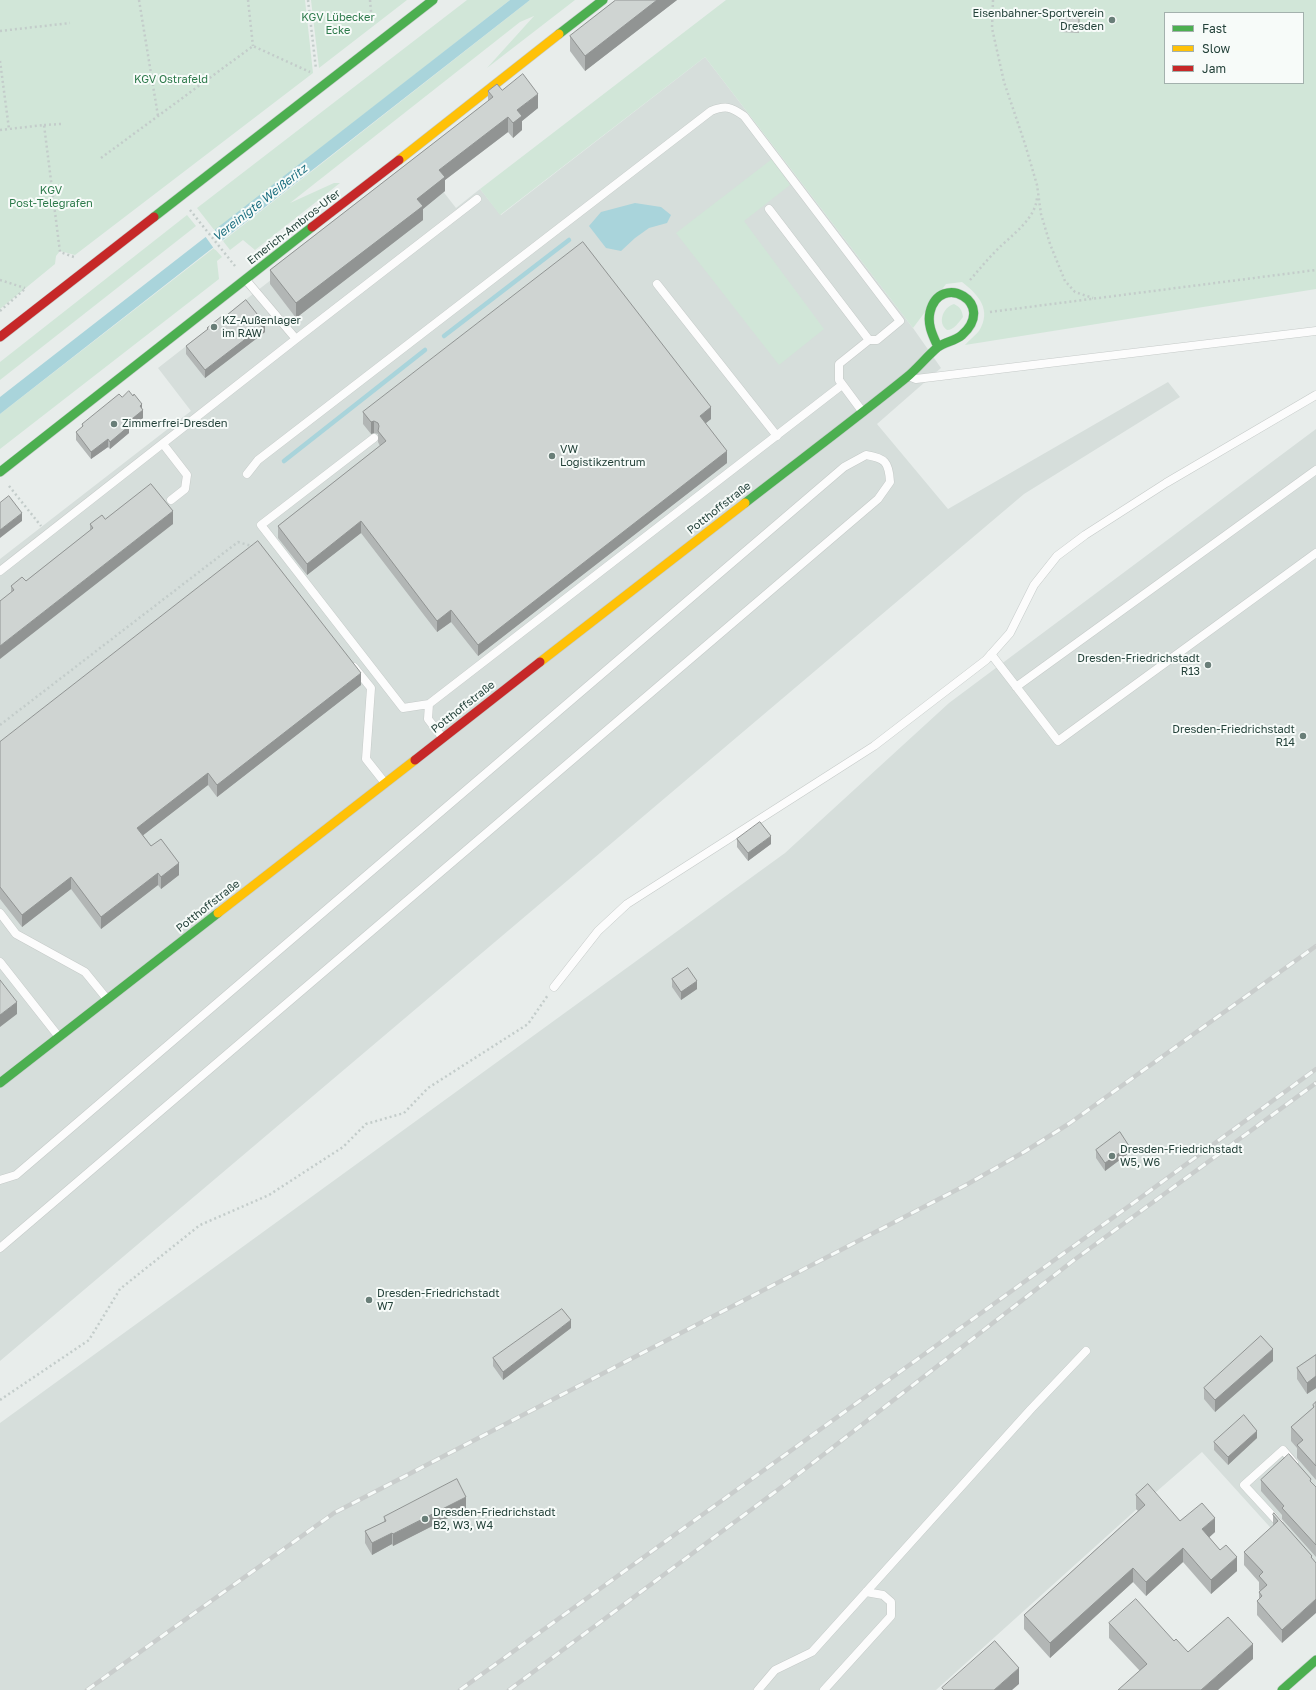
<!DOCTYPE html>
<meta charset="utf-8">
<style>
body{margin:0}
#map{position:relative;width:1316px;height:1690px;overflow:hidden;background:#e8edeb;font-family:"Golos Text",sans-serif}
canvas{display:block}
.legend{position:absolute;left:1164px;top:12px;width:140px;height:72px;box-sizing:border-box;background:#f7fbf9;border:1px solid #a3b1ad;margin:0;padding:5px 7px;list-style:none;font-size:12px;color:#24423a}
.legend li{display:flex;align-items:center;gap:8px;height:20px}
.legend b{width:20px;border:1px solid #a3b1ad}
</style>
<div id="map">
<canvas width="1316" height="1690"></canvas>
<ul class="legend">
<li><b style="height:5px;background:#4caf50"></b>Fast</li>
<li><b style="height:5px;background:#ffc107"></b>Slow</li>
<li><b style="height:5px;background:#c62828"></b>Jam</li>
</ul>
</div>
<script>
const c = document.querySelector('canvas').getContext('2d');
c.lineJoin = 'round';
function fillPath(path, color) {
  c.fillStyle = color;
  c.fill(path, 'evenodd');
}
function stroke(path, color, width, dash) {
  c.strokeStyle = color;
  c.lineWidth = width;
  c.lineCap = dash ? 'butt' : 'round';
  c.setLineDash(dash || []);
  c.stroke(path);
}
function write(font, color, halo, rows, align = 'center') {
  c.font = font + ' "Golos Text",sans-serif';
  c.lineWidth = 4;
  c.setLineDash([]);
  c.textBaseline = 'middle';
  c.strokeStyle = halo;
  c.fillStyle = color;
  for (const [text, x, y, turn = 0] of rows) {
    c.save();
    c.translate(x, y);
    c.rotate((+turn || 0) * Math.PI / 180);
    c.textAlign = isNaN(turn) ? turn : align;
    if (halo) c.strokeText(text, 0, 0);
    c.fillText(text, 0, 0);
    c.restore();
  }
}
const built = new Path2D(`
 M 705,57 L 913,328 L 941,368 L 877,424 L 948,509 L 1168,382 L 1180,397 L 1024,494 L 0,1361 L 0,559 L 191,411 L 158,368 L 421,163 L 456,208 L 480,189 L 501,215 Z
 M 1316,429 L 1316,1578 L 1202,1452 L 1148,1499 L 936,1690 L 0,1690 L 0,1423 L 785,853 L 949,703 Z`);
const green = new Path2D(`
 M 0,0 L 305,0 L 313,73 L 75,255 L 60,251 L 56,256 L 55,264 L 0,309 Z
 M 311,0 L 407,0 L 319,68 Z
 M 467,0 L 510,0 L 215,231 L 197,208 Z
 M 530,0 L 575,0 L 487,68 L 534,16 L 520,22 L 290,203 L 334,183 L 340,183 L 255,250 L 243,240 L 230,250 L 223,241 Z
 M 726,0 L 1316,0 L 1316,289 L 965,345 C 969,340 975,336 979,331 C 992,310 979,295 962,282 L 946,284 L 913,328 L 705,57 L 500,215 L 480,189 ZM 1165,13 L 1303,13 L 1303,83 L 1165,83 Z
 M 772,159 L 790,185 L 744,221 L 824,329 L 779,365 L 676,233 Z
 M 187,215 L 196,226 L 0,380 L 0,362 Z
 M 214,248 L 222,257 L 217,261 L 219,279 L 0,449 L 0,414 Z
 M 954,304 C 960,307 962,310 963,317 C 959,322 954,330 947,330 C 937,323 943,307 954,304 Z`);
const water = new Path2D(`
 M 510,0 L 530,0 L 0,414 L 0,397 Z
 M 635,203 L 661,207 L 671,215 L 667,223 L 649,228 L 635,238 L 621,251 L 606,248 L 589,226 L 601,212 Z`);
const pier = new Path2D(`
 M 214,229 L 224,243 L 215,250 L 205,236 Z`);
const stream = new Path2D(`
 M 444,336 L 569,240
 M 284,461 L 425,350`);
const path = new Path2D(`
 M 139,0 L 158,116
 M 248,0 L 253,46
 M 308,0 L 316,69
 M 370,0 L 372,23
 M 993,0 L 992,28 L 1004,82 L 1025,144 L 1037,185 L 1041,214 L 1050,244 L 1065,281 L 1075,292 L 1093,298
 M 0,31 L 70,23
 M 0,61 L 9,129
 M 44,125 L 61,124
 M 0,130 L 44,125 L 60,252 L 74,257
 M 101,158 L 253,46 L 310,72
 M 190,210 L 235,266
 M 0,280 L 25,288
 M 970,280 C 978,271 985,262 993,254 C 1007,238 1037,220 1037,196
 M 0,311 L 26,288
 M 990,312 L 1316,270
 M 9,486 L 41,526
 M 0,725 L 238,542 L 255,547
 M 0,1400 L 89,1340 L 120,1289 L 200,1225 L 269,1195 L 343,1147 L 366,1124 L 404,1113 L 428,1088 L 528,1024 L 548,995`);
const lane = new Path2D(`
 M 769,209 L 869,340 L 839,364 L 839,380 L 862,411
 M 246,280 L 296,339
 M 657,284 L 777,436
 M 911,377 L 916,379 L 1316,331
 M 374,438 L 261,525 L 403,708 L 429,704
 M 163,444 L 187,475 L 185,489 L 171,500
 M 247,474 L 258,460 L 711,111 C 726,105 731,107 744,116 L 900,321 L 877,340 L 869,340
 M 0,571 L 296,339 L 477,199
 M 991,654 L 1058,741 L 1316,553
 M 354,667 L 371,688 L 366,759 L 385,783
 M 1016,687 L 1316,470
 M 442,737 L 428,719 L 429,704 L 842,385
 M 0,913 L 16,934 L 85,972 L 107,999
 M 0,962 L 59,1037
 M 554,987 L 598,931 L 627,904 L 874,746 L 986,660 L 1010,633 L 1034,585 L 1057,556 L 1085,535 L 1166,483 L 1316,395
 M 0,1180 L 16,1175 L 844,467 L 866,455 C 885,458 889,462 890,482 L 878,499 L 0,1248
 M 1279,1523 L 1244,1485 L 1283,1450 L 1294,1463
 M 758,1690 L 775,1670 L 812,1652 L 1031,1409 L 1086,1351
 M 824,1690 L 891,1616 L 891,1602 L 883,1595 L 866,1592`);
const fast = new Path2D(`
 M 559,34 L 603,0
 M 154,217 L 433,0
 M 0,472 L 312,227
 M 745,503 C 799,461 854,420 907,377 C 918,368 927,356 938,347 C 945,342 955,341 962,335 C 998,303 940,271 930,312 C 927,325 933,336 938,347
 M 0,1083 L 218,913
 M 1282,1690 L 1316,1660`);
const slow = new Path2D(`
 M 399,160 L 559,34
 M 540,662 L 745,503
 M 218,913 L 415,760`);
const jam = new Path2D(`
 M 312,227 L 399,160
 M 0,337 L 154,217
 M 415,760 L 540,662`);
const rail = new Path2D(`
 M 87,1690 L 334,1513 L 966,1185 L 1024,1152 L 1070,1123 L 1316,946
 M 460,1690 L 1136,1201 L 1316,1069
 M 509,1690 L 783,1486 L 1074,1260 L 1316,1083`);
const wall = new Path2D(`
 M 616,0 L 677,0 L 585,71 L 570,51 L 570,36 Z
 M 1060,16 L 1079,16 L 1079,33 L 1060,32 Z
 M 502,90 L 538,108 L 522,121 L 522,130 L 513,138 L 508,132 L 445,180 L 445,191 L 423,209 L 423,220 L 296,318 L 270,284 L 270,270 L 488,101 L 488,91 Z
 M 224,317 L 265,332 L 205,378 L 186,354 L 186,346 L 207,330 L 207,328 Z
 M 122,397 L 142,408 L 143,418 L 129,429 L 129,433 L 110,449 L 108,447 L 91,459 L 76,440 L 76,432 L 82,427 L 82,424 Z
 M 363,412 L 711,419 L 705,423 L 727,463 L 478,656 L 451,622 L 437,632 L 361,533 L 307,575 L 278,538 L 278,526 L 380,446 L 378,442 L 378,434 L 374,433 L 371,434 L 363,424 Z
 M 105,519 L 173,524 L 11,593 L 11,586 L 26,581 L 90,531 L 90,524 Z
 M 361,685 L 217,797 L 208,785 L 143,835 L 151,846 L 179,875 L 161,889 L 158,885 L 101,929 L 71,889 L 22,927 L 0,899 L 0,742 Z
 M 737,839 L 771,844 L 748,861 L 737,847 Z
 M 672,979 L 697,989 L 681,1000 L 672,987 Z
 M 1096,1150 L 1129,1153 L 1105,1171 L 1096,1158 Z
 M 571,1328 L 503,1380 L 493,1366 L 493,1358 Z
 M 1316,1355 L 1316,1388 L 1307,1394 L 1297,1379 L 1297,1368 Z
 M 1273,1361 L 1215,1412 L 1204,1399 L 1204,1388 Z
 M 1316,1402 L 1316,1480 L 1297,1458 L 1297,1448 L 1291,1441 L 1291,1427 L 1313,1408 L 1313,1405 Z
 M 1257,1438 L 1228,1465 L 1214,1450 L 1214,1442 Z
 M 1261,1480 L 1311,1482 L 1316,1487 L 1316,1557 L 1282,1519 L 1282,1515 L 1261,1491 Z
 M 1136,1495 L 1180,1521 L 1215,1532 L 1209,1537 L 1237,1571 L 1211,1594 L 1183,1562 L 1146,1596 L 1133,1582 L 1050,1658 L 1024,1629 L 1024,1615 L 1138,1511 L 1136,1509 Z
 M 466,1509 L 393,1546 L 392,1544 L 372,1555 L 365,1543 L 365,1531 L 384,1522 L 384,1517 Z
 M 1273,1515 L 1312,1556 L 1282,1643 L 1257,1615 L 1257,1601 L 1259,1599 L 1259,1592 L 1260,1591 L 1259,1590 L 1259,1582 L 1244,1565 L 1244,1552 L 1273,1526 Z
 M 1109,1623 L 1188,1652 L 1253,1659 L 1140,1671 L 1109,1638 Z`);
const shadedWall = new Path2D(`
 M 657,0 L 677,0 L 585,71 L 585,56 Z
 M 538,94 L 538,108 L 522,121 L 522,130 L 513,138 L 513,123 L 517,110 Z
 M 508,117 L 508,132 L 445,180 L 445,191 L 423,209 L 423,220 L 296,318 L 296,303 L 417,199 L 439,170 Z
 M 265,324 L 265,332 L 205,378 L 205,370 Z
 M 142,404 L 142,411 L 143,410 L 143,418 L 129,429 L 129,433 L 110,449 L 110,442 L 127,423 Z
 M 711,407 L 711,419 L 700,428 L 700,416 Z
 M 374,421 L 374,433 L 371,434 L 371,422 Z
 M 108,439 L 108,447 L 91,459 L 91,452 Z
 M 727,451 L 727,463 L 478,656 L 478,645 Z
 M 173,511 L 173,524 L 0,659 L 0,646 Z
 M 22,513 L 22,521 L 0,538 L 0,530 Z
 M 361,521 L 361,533 L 307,575 L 307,564 Z
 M 451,610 L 451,622 L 437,632 L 437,621 Z
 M 361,673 L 361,685 L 217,797 L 217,785 Z
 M 208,773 L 208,785 L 137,840 L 137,828 Z
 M 771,836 L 771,844 L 748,861 L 748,853 Z
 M 179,863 L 179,875 L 161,889 L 161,877 Z
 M 158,873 L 158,885 L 101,929 L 101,917 Z
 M 71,877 L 71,889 L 22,927 L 22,915 Z
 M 697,981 L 697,989 L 681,1000 L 681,992 Z
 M 17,1002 L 17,1014 L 0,1027 L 0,1015 Z
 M 1129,1146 L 1129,1153 L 1105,1171 L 1105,1163 Z
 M 571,1320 L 571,1328 L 503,1380 L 503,1372 Z
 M 1273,1349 L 1273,1361 L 1215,1412 L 1215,1400 Z
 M 1316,1376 L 1316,1388 L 1307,1394 L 1307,1383 Z
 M 1257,1431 L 1257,1438 L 1228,1465 L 1228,1457 Z
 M 466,1497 L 466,1509 L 393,1546 L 393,1534 Z
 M 1215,1518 L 1215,1532 L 1202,1544 L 1202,1529 Z
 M 392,1533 L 392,1544 L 372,1555 L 372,1543 Z
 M 1183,1548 L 1183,1562 L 1146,1596 L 1146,1582 Z
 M 1237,1557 L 1237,1571 L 1211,1594 L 1211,1580 Z
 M 1133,1568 L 1133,1582 L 1050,1658 L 1050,1643 Z
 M 1316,1599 L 1316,1613 L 1282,1643 L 1282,1630 Z
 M 1253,1644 L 1253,1659 L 1218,1690 L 1201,1690 Z
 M 1019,1668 L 1019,1684 L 1012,1690 L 994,1690 Z`);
const building = new Path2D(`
 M 616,0 L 657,0 L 585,56 L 570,36 Z
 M 1060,16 L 1079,16 L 1079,29 L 1060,29 Z
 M 523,74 L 538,94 L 517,110 L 522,116 L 513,123 L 508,117 L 439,170 L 445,177 L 417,199 L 423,206 L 296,303 L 270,270 L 493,97 L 488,91 L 497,84 L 502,90 Z
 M 583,242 L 711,407 L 700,416 L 727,451 L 478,645 L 451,610 L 437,621 L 361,521 L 307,564 L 278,526 L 386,441 L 378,431 L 379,426 L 378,423 L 374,421 L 371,422 L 363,412 Z
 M 246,300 L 265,324 L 205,370 L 186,346 L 208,329 L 207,328 L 222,316 L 224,317 Z
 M 129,391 L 133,396 L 134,394 L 142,404 L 140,406 L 143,410 L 127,423 L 129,426 L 110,442 L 108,439 L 91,452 L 76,432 L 83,426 L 82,424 L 119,394 L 122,397 Z
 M 151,484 L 173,511 L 0,646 L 0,601 L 14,590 L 11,586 L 22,577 L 26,581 L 93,528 L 90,524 L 102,515 L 105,519 Z
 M 9,496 L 22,513 L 0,530 L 0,503 Z
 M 258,541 L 361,673 L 217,785 L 208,773 L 137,828 L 151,846 L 161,839 L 179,863 L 161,877 L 158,873 L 101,917 L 71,877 L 22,915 L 0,887 L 0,742 Z
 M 760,822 L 771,836 L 748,853 L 737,839 Z
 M 688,968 L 697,981 L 681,992 L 672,979 Z
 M 0,980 L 17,1002 L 0,1015 Z
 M 1120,1132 L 1129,1146 L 1105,1163 L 1096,1150 Z
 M 562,1309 L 571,1320 L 503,1372 L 493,1358 Z
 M 1261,1336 L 1273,1349 L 1215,1400 L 1204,1388 Z
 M 1316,1355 L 1316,1376 L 1307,1383 L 1297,1368 Z
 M 1316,1402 L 1316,1466 L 1297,1445 L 1303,1440 L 1291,1427 L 1314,1407 L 1313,1405 Z
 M 1244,1415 L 1257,1431 L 1228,1457 L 1214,1442 Z
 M 1289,1454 L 1311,1479 L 1310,1481 L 1316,1487 L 1316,1545 L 1282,1508 L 1284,1506 L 1261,1480 Z
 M 457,1479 L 466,1497 L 393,1534 L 392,1533 L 372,1543 L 365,1531 L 386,1521 L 384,1517 Z
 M 1148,1484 L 1180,1521 L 1202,1503 L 1215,1518 L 1202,1529 L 1220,1550 L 1226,1545 L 1237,1557 L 1211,1580 L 1183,1548 L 1146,1582 L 1133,1568 L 1050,1643 L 1024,1615 L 1145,1505 L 1136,1495 Z
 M 1274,1513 L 1312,1556 L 1311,1557 L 1316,1563 L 1316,1599 L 1282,1630 L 1257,1601 L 1262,1596 L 1259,1592 L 1267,1585 L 1259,1576 L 1263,1572 L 1244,1552 L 1278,1521 L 1273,1515 Z
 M 1136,1599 L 1174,1641 L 1176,1639 L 1188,1652 L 1228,1617 L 1253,1644 L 1201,1690 L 1118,1690 L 1147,1664 L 1109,1623 Z
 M 995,1641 L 1019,1668 L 994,1690 L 944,1690 L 942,1688 Z`);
const markers = [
 [1112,20,4,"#697e78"],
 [214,327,4,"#697e78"],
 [114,424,4,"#697e78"],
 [552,456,4,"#697e78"],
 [1208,665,4,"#697e78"],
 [1303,736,4,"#697e78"],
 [1112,1156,4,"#697e78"],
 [369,1300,4,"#697e78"],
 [425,1519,4,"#697e78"]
];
const poiNames = [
 ["Eisenbahner-Sportverein",1104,14,"right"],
 ["Dresden",1104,27,"right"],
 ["KZ-Außenlager",222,321],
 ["im RAW",222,334],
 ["Zimmerfrei-Dresden",122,424],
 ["VW",560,450],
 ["Logistikzentrum",560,463],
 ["Dresden-Friedrichstadt",1200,659,"right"],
 ["R13",1200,672,"right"],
 ["Dresden-Friedrichstadt",1295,730,"right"],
 ["R14",1295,743,"right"],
 ["Dresden-Friedrichstadt",1120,1150],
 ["W5, W6",1120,1163],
 ["Dresden-Friedrichstadt",377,1294],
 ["W7",377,1307],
 ["Dresden-Friedrichstadt",433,1513],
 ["B2, W3, W4",433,1526]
];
const parkNames = [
 ["KGV Lübecker",338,18],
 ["Ecke",338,31],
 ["KGV Ostrafeld",171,80],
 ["KGV",51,191],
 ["Post-Telegrafen",51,204]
];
const streetNames = [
 ["Emerich-Ambros-Ufer",294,227,-38],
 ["Potthoffstraße",719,508,-38],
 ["Potthoffstraße",463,707,-38],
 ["Potthoffstraße",208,906,-38]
];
const waterNames = [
 ["Vereinigte Weißeritz",260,203,-38]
];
fillPath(built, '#d6dedb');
fillPath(green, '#d1e6d8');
fillPath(water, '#a9d4db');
fillPath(pier, '#e8edeb');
stroke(stream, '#a9d4db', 4.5);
stroke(lane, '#c5cac8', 9);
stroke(fast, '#c3cbc8', 10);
stroke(slow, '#c3cbc8', 10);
stroke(jam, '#c3cbc8', 10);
stroke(path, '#c3ccca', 2.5, [2, 3]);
stroke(lane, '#fcfcfc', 8);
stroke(fast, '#4caf50', 9);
stroke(slow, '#ffc107', 9);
stroke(jam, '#c62828', 9);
stroke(rail, '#c9cdcc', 4.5);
stroke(rail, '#f7fbf9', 3, [9]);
fillPath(wall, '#b2b6b5');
fillPath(shadedWall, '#919493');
fillPath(building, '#cfd4d2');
stroke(building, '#919493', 1);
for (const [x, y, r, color] of markers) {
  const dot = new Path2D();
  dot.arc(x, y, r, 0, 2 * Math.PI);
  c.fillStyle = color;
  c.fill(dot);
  stroke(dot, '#f7fbf9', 1.5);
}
write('11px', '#24423a', '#f7fbf9', poiNames, 'left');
write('11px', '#2d7a4b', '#f7fbf9', parkNames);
write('11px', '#24423a', '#f7fbf9', streetNames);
write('italic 12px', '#1c6f80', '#f7fbf9', waterNames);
</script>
